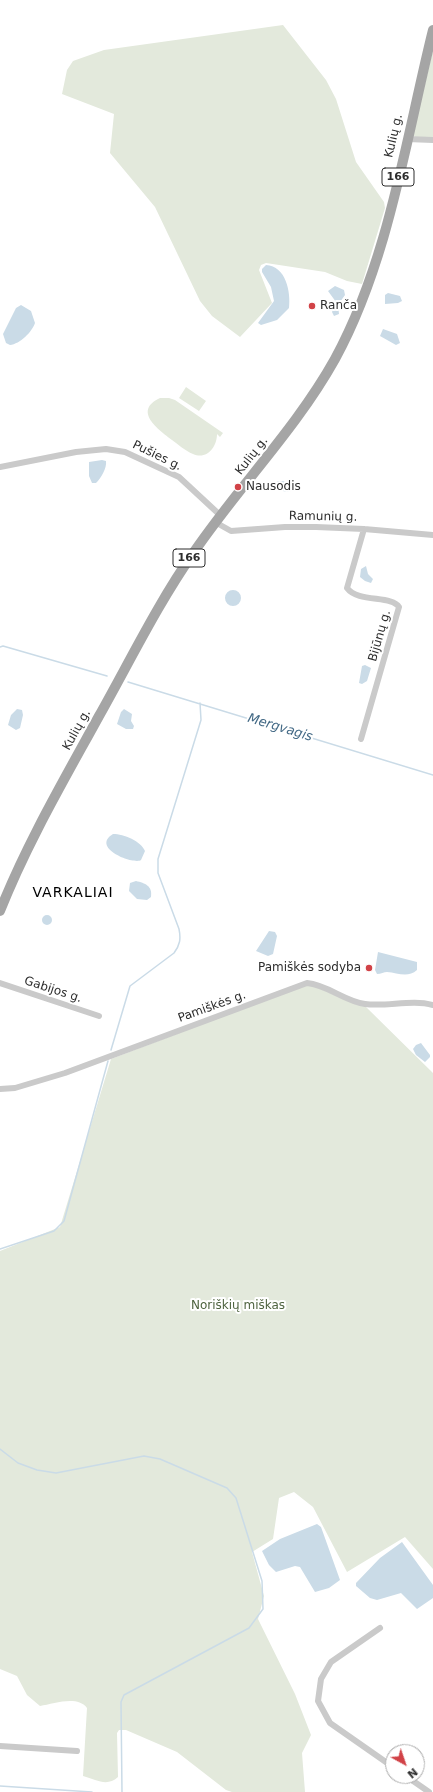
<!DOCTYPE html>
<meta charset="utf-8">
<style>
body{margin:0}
#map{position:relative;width:433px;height:1792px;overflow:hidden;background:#fff;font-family:"DejaVu Sans",sans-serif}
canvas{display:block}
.north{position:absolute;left:385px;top:1744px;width:40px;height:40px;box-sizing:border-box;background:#fff;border:1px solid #ababab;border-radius:50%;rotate:140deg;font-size:11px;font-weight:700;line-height:16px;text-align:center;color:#2d2d2d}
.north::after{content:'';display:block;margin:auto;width:14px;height:18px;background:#d14247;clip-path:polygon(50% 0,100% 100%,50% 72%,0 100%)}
</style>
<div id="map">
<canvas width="433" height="1792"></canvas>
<div class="north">N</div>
</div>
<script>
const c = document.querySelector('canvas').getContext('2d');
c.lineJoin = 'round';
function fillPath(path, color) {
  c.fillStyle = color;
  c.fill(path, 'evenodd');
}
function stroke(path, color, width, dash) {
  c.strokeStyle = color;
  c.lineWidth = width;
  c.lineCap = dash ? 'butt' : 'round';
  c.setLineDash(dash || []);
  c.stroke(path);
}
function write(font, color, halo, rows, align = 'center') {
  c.font = font + ' "DejaVu Sans",sans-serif';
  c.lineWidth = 4;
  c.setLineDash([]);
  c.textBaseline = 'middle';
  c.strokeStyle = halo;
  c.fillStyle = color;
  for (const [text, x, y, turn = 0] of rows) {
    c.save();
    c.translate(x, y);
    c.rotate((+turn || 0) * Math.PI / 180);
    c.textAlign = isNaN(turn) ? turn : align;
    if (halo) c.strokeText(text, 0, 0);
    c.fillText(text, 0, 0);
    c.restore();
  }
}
const green = new Path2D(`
 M 283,25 L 326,80 L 336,99 L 356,162 L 384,202 L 385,208 L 362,284 L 347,281 L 325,272 L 266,263 L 261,265 L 259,270 L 272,303 L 240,337 L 212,316 L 200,301 L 155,207 L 110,153 L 114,114 L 62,94 L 67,70 L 73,61 L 104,50 Z
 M 433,50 L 433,138 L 415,137 L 413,135 Z
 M 186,387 L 206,401 L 199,411 L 179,398 Z
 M 160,398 L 169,398 L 175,400 L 223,433 L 220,437 L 217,434 C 217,447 207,460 193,454 C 185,451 178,444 172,440 C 159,430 132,411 160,398 Z
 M 310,985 L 364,1005 L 433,1073 L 433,1569 L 405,1537 L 347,1572 L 313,1507 L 294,1492 L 279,1498 L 273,1539 L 252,1552 L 264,1596 L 258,1619 L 295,1694 L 311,1735 L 302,1753 L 305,1792 L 232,1792 L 226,1790 L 177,1752 L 126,1730 L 119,1730 L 117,1733 L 118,1777 C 107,1787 97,1780 83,1776 L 87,1708 C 77,1695 54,1704 40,1706 L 27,1695 L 17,1676 L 0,1669 L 0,1251 L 60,1227 L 111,1059 L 303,986 Z`);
const water = new Path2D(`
 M 266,265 C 286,266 291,292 289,308 L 277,320 L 261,325 L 258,323 L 274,301 L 271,287 L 262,272 L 262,269 Z
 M 335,286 L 344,290 L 345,295 L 338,305 L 339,314 L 334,316 L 332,312 L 336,302 L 328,291 Z
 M 388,293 L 400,296 L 402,301 L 398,303 L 385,304 L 385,295 Z
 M 21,305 L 31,311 L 35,323 C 32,332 20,344 10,345 L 6,343 L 3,334 L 16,308 Z
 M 383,329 L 397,334 L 400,343 L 396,345 L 380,336 Z
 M 102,460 L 106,461 C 107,468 101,478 96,483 L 92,483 L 89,476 L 89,462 Z
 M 278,481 L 283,481 L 289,484 L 291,491 L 287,492 L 279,490 L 275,484 Z
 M 366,566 L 368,574 L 373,579 L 371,583 L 365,581 L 360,577 L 361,569 Z
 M225 598a8 8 0 1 1 16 0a8 8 0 1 1-16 0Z
 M 365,665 L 371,668 L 367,681 L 362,684 L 359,683 L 362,666 Z
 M 17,709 L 22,710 L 23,715 L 20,728 L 16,730 L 8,725 L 11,715 Z
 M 124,709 L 132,714 L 131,721 L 134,726 L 133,729 L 126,729 L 117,724 L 121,712 Z
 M 113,834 C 124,834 141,841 145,851 L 141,860 C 134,865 90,848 113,834 Z
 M 136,881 C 145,883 153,886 151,897 L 147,900 L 137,899 L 129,891 L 130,883 Z
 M42 920a5 5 0 1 1 10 0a5 5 0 1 1-10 0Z
 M 269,931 L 275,932 L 277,936 L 273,954 L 268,956 L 256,951 Z
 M 378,952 L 417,962 L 417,970 C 408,978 398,973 387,972 C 384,972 381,974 377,974 L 375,970 Z
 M 421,1043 L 430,1055 L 430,1057 L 425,1062 L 416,1055 L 413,1049 L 416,1045 Z
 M 317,1524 L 321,1527 L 340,1580 L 329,1588 L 315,1592 L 300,1567 L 295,1566 L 276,1572 L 269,1565 L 262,1551 L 280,1539 Z
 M 402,1542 L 433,1585 L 433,1598 L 417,1609 L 401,1593 L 377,1600 L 370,1598 L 356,1586 L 356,1583 L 380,1558 Z`);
const stream = new Path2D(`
 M 0,647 L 3,646 L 107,676
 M 128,682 L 433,775
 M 111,1050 L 130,986 L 174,953 C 180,945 181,939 179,929 L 158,873 L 158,859 L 201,720 L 200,703
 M 0,1249 L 54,1231 L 64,1221 L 108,1061
 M 0,1449 L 18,1463 L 37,1470 L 56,1473 L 144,1456 L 160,1459 L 227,1488 L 236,1498 L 262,1581 L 263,1609 L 249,1628 L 124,1695 L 121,1702 L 122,1792
 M 0,1786 L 92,1792`);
const street = new Path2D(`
 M 407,139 L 433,140
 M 0,467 L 76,452 L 106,449 L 125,452 L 179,477 L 221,516
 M 215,522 L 231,531 L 285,527 L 316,527 L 364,529 L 433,535
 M 361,739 L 399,607 C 392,595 358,603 347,588 L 364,529
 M 0,983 L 99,1016
 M 0,1089 L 15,1088 L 65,1073 L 307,983 C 328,985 344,1001 365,1004 C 387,1007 412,999 433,1005
 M 380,1628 L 331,1662 L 321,1679 L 318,1701 L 330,1723 L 393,1767
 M 0,1746 L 77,1751
 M 406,1776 L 429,1792`);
const primary = new Path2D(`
 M 0,911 C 27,843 64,780 99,716 C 130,661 158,603 194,552 C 239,486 296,429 335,359 C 389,260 406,138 433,30`);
const markers = [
 [312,306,4,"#d14247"],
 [238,487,4,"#d14247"],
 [369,968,4,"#d14247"]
];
const shields = [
 [398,177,32],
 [189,558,32]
];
const shieldNames = [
 ["166",398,177],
 ["166",189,558]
];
const streetNames = [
 ["Kulių g.",394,136,-77],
 ["Pušies g.",157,456,26],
 ["Kulių g.",252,456,-52],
 ["Ramunių g.",323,517,1],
 ["Bijūnų g.",380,636,-74],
 ["Kulių g.",77,730,-61],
 ["Gabijos g.",53,990,18],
 ["Pamiškės g.",212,1007,-20]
];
const poiNames = [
 ["Ranča",320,306],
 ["Nausodis",246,487],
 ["Pamiškės sodyba",361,968,"right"]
];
const parkNames = [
 ["Noriškių miškas",238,1306]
];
const waterNames = [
 ["Mergvagis",280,728,17]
];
const quarterNames = [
 ["VARKALIAI",73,893]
];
fillPath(green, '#e3e9dc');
fillPath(water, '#cadbe7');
stroke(stream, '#cadbe7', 1.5);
stroke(street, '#cacaca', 6);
stroke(primary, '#a5a5a5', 10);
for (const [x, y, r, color] of markers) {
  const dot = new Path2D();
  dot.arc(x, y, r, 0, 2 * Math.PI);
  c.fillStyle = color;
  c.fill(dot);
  stroke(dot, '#fff', 1.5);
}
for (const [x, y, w] of shields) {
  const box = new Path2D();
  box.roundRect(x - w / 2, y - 9, w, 18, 3);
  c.fillStyle = '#fff';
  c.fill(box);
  stroke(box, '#2d2d2d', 1);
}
write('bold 11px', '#2d2d2d', null, shieldNames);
write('12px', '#2d2d2d', '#fff', streetNames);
write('12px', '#2d2d2d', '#fff', poiNames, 'left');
write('12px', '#4f6440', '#fff', parkNames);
write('italic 13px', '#446a86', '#fff', waterNames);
c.letterSpacing = '1px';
write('14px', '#000', '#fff', quarterNames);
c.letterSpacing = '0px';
</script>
